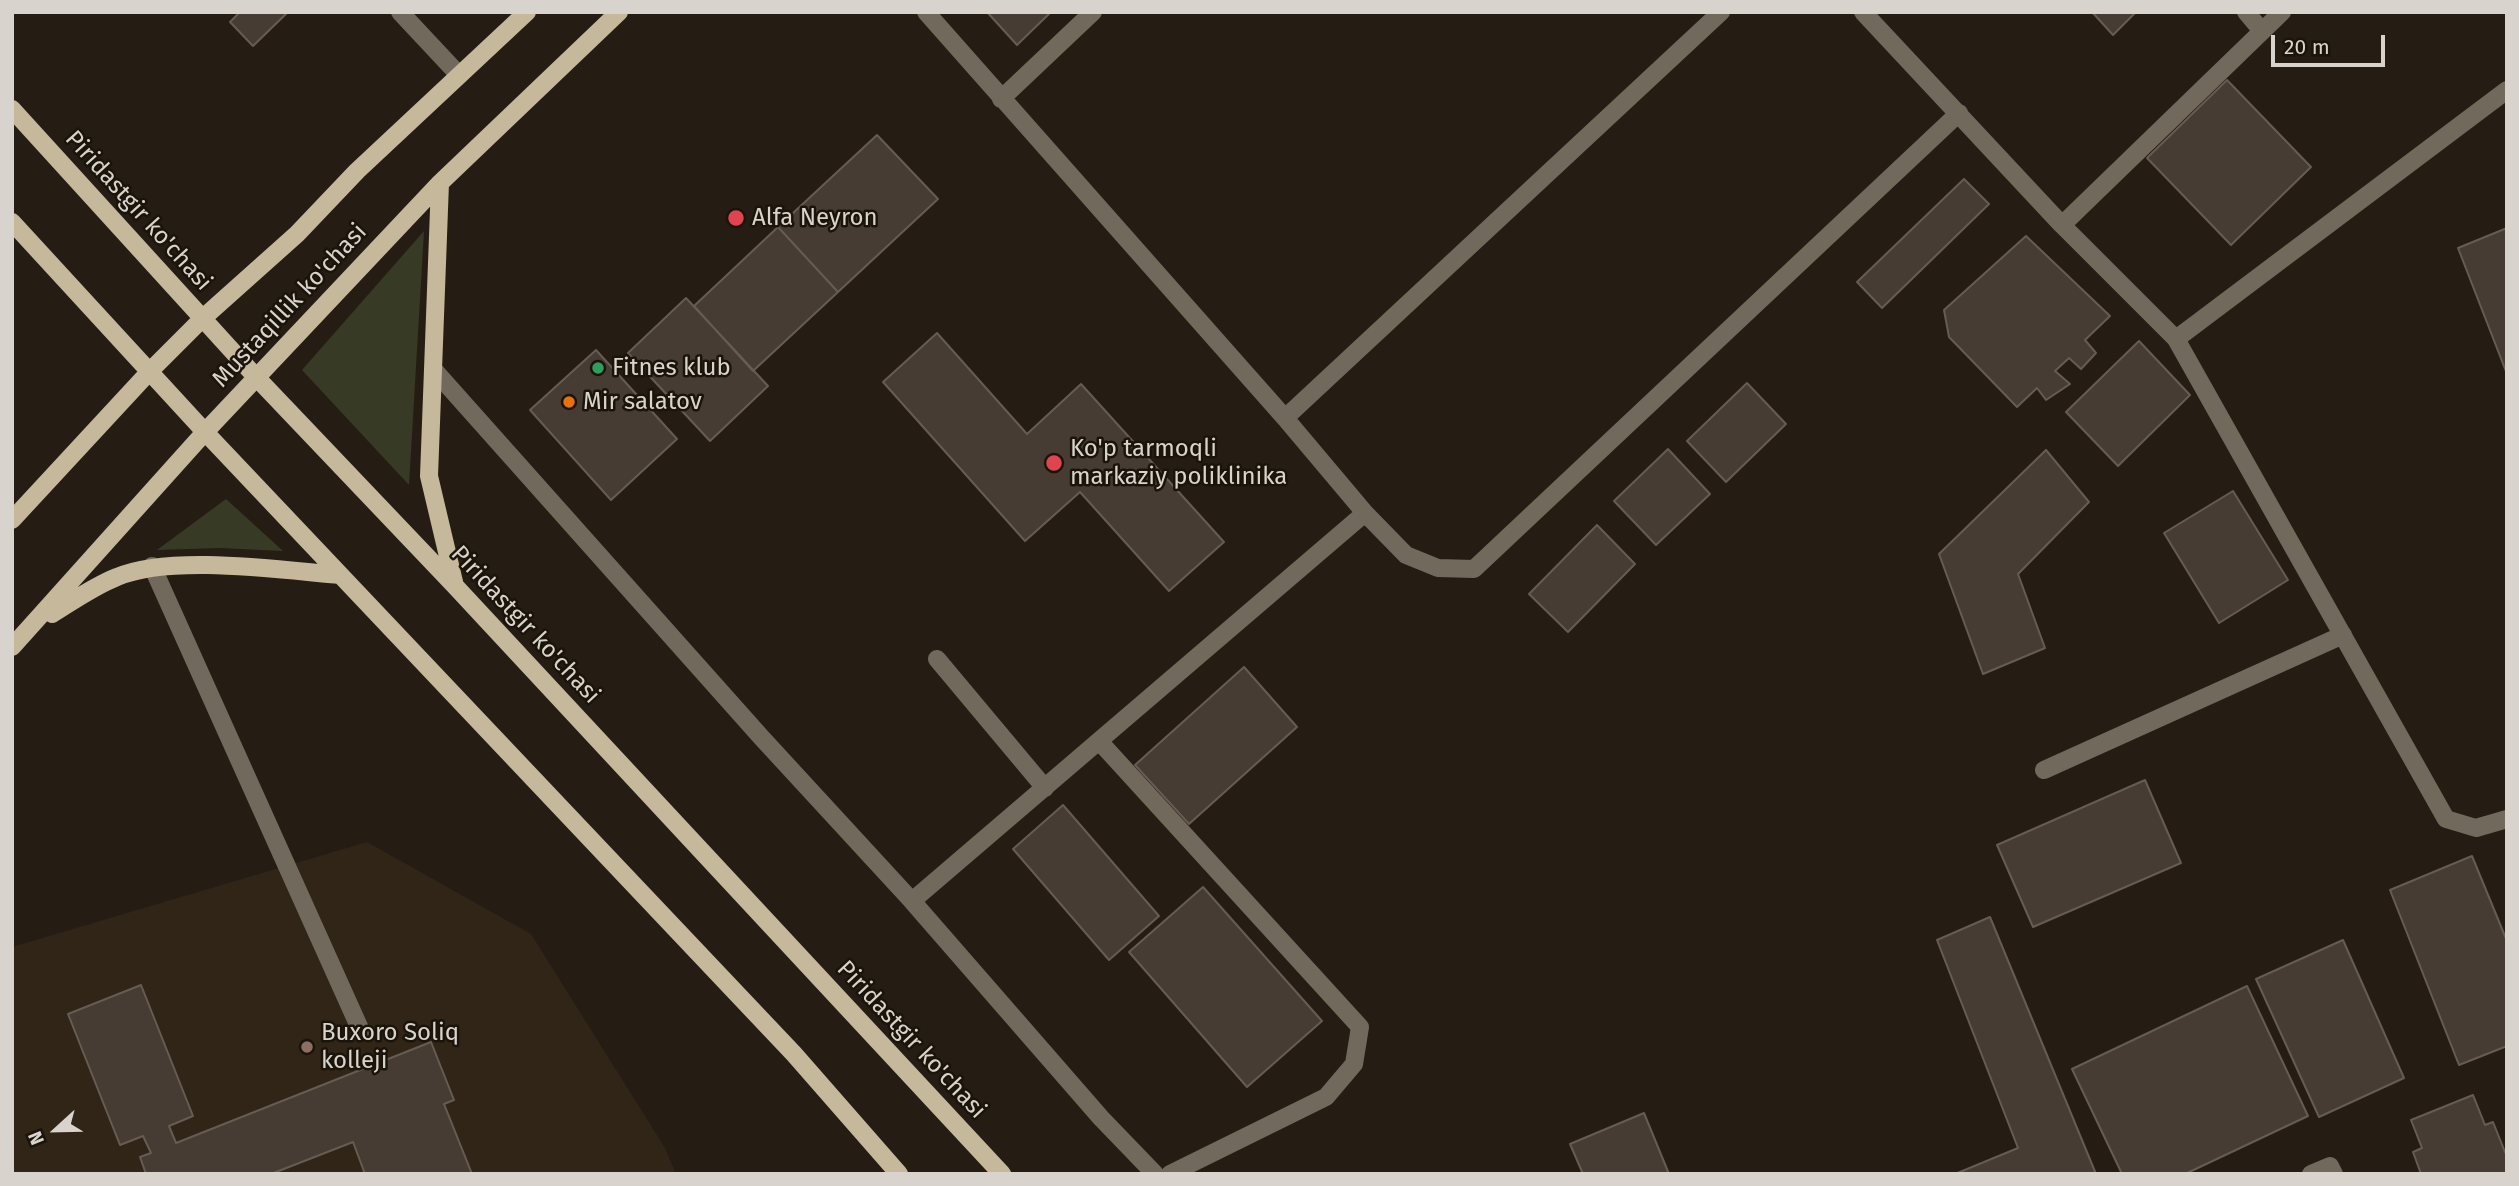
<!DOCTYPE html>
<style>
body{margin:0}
#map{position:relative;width:2519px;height:1186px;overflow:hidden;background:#251d14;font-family:"Fira Sans",sans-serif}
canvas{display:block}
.frame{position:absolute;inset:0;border:14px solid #d9d3cd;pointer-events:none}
.north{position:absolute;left:21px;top:1095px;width:70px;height:70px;-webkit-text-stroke:5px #1b140b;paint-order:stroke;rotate:248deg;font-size:19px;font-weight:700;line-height:28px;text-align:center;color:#d9d3cd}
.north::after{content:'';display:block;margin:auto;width:24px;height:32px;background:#d9d3cd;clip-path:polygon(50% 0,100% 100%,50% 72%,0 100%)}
.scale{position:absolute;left:2271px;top:35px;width:114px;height:32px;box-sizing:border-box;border:4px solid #d9d3cd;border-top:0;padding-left:9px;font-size:21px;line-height:24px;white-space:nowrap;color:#d9d3cd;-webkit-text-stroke:5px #1b140b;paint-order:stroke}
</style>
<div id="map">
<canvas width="2519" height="1186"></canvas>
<div class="frame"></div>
<div class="north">N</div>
<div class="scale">20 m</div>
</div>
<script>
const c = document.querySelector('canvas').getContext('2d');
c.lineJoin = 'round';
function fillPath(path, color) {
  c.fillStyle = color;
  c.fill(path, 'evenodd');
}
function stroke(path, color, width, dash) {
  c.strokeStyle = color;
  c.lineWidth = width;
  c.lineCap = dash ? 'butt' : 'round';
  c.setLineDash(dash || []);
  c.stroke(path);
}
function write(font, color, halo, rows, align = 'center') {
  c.font = font + ' "Fira Sans",sans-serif';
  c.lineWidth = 5;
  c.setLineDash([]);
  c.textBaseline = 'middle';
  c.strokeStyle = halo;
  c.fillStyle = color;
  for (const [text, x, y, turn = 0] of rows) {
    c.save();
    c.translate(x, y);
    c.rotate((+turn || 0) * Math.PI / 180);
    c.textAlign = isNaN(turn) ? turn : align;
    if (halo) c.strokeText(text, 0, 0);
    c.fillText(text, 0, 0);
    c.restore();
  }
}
const built = new Path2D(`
 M 367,842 L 531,934 L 665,1148 L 676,1174 L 12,1174 L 12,947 Z`);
const green = new Path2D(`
 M 424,231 L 409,485 L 302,370 Z
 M 226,499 L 283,551 L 220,548 L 157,550 Z`);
const building = new Path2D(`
 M 240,12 L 288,12 L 253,46 L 230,22 Z
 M 987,12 L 1051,12 L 1017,45 Z
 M 2092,12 L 2136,12 L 2113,35 Z
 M 2227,80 L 2311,167 L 2231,245 L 2147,158 Z
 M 877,135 L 938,199 L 838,292 L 778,227 Z
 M 1964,179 L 1989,204 L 1882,308 L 1857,282 Z
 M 778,227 L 838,292 L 753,371 L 694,306 Z
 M 2507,228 L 2507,374 L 2458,248 Z
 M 2026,236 L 2110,316 L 2085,340 L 2096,353 L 2081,369 L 2069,358 L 2055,371 L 2070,384 L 2046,400 L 2037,388 L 2017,407 L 1949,337 L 1944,310 Z
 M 686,298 L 768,386 L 710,441 L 628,353 Z
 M 937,333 L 1027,434 L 1081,384 L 1224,542 L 1169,591 L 1080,492 L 1025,541 L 883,382 Z
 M 2139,341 L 2190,395 L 2118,466 L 2066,412 Z
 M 596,350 L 677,439 L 611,500 L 530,410 Z
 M 1747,383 L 1786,424 L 1726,482 L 1687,441 Z
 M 1668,449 L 1710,494 L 1656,545 L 1614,501 Z
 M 2046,450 L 2089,502 L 2018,574 L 2045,648 L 1983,674 L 1939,554 Z
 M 2233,491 L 2288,580 L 2219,623 L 2164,533 Z
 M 1597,525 L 1635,564 L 1568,632 L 1529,594 Z
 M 1244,667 L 1297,727 L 1189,824 L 1135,765 Z
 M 2145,780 L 2181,863 L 2033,927 L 1997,845 Z
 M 1063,805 L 1159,916 L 1109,960 L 1013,849 Z
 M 2472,856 L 2507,941 L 2507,1046 L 2459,1065 L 2390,890 Z
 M 1203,887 L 1322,1021 L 1247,1087 L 1129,952 Z
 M 1990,917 L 2096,1174 L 1955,1174 L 2018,1148 L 1937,940 Z
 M 2343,940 L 2404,1078 L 2319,1117 L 2256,979 Z
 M 141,985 L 193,1116 L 169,1126 L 176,1143 L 431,1042 L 454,1100 L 444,1104 L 472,1174 L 365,1174 L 353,1142 L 271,1174 L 146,1174 L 140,1157 L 151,1153 L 143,1136 L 120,1145 L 68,1014 Z
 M 2247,986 L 2308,1116 L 2185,1174 L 2122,1174 L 2072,1069 Z
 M 2473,1095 L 2485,1125 L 2493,1122 L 2507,1157 L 2507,1174 L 2421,1174 L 2413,1152 L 2422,1148 L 2411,1120 Z
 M 1644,1113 L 1669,1174 L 1583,1174 L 1570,1144 Z`);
const minor = new Path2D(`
 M 400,12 L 459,75
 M 926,12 L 1285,418 L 1365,513 L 1406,555 L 1438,568 L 1474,569 L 1959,113
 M 1863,12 L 2062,225 L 2176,339 L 2446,819 L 2476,828 L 2507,819
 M 2246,12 L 2262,31
 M 1001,99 L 1093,12
 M 2062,225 L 2282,12
 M 2176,339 L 2507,90
 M 434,370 L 761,737 L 912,901 L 1101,1118 L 1155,1174
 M 1285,418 L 1721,12
 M 152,566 L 361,1031
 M 937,659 L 1045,788
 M 1099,741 L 1360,1027 L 1354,1064 L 1326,1097 L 1170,1174
 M 2044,770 L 2343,635
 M 912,901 L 1365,513
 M 2311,1174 L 2330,1166 L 2334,1174`);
const major = new Path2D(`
 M 12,109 L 256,377 L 455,586 L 1002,1174
 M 440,183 L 429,476 L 455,586
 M 12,222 L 205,432 L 794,1054 L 899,1174
 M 12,520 L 150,371 L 203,318 L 297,234 L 357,171 L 527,12
 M 52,614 C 73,601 94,586 117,577 C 170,554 281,570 340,575
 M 12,647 L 205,432 L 440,183 L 619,12`);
const markers = [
 [736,218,9,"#e0444e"],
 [598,368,7,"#2e9e5b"],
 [569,402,7,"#e8710a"],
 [1054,463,9,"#e0444e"],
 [307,1047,7,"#8d6e63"]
];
const streetNames = [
 ["Piridastgir ko'chasi",138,211,48],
 ["Mustaqillik ko'chasi",290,306,-47],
 ["Piridastgir ko'chasi",525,625,47],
 ["Piridastgir ko'chasi",911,1040,47]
];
const poiNames = [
 ["Alfa Neyron",752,218],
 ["Fitnes klub",612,368],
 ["Mir salatov",583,402],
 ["Ko'p tarmoqli",1070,449],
 ["markaziy poliklinika",1070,477],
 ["Buxoro Soliq",321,1033],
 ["kolleji",321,1061]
];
fillPath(built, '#302517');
fillPath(green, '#373a25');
fillPath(building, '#463c33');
stroke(building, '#665c52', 2);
stroke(minor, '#716a5c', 18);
stroke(major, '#c6b89a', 18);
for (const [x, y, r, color] of markers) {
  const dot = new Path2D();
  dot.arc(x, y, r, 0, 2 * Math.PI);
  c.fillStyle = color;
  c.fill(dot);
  stroke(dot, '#1b140b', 2.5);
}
write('24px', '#d9d3cd', '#1b140b', streetNames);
write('24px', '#d9d3cd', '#1b140b', poiNames, 'left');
</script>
